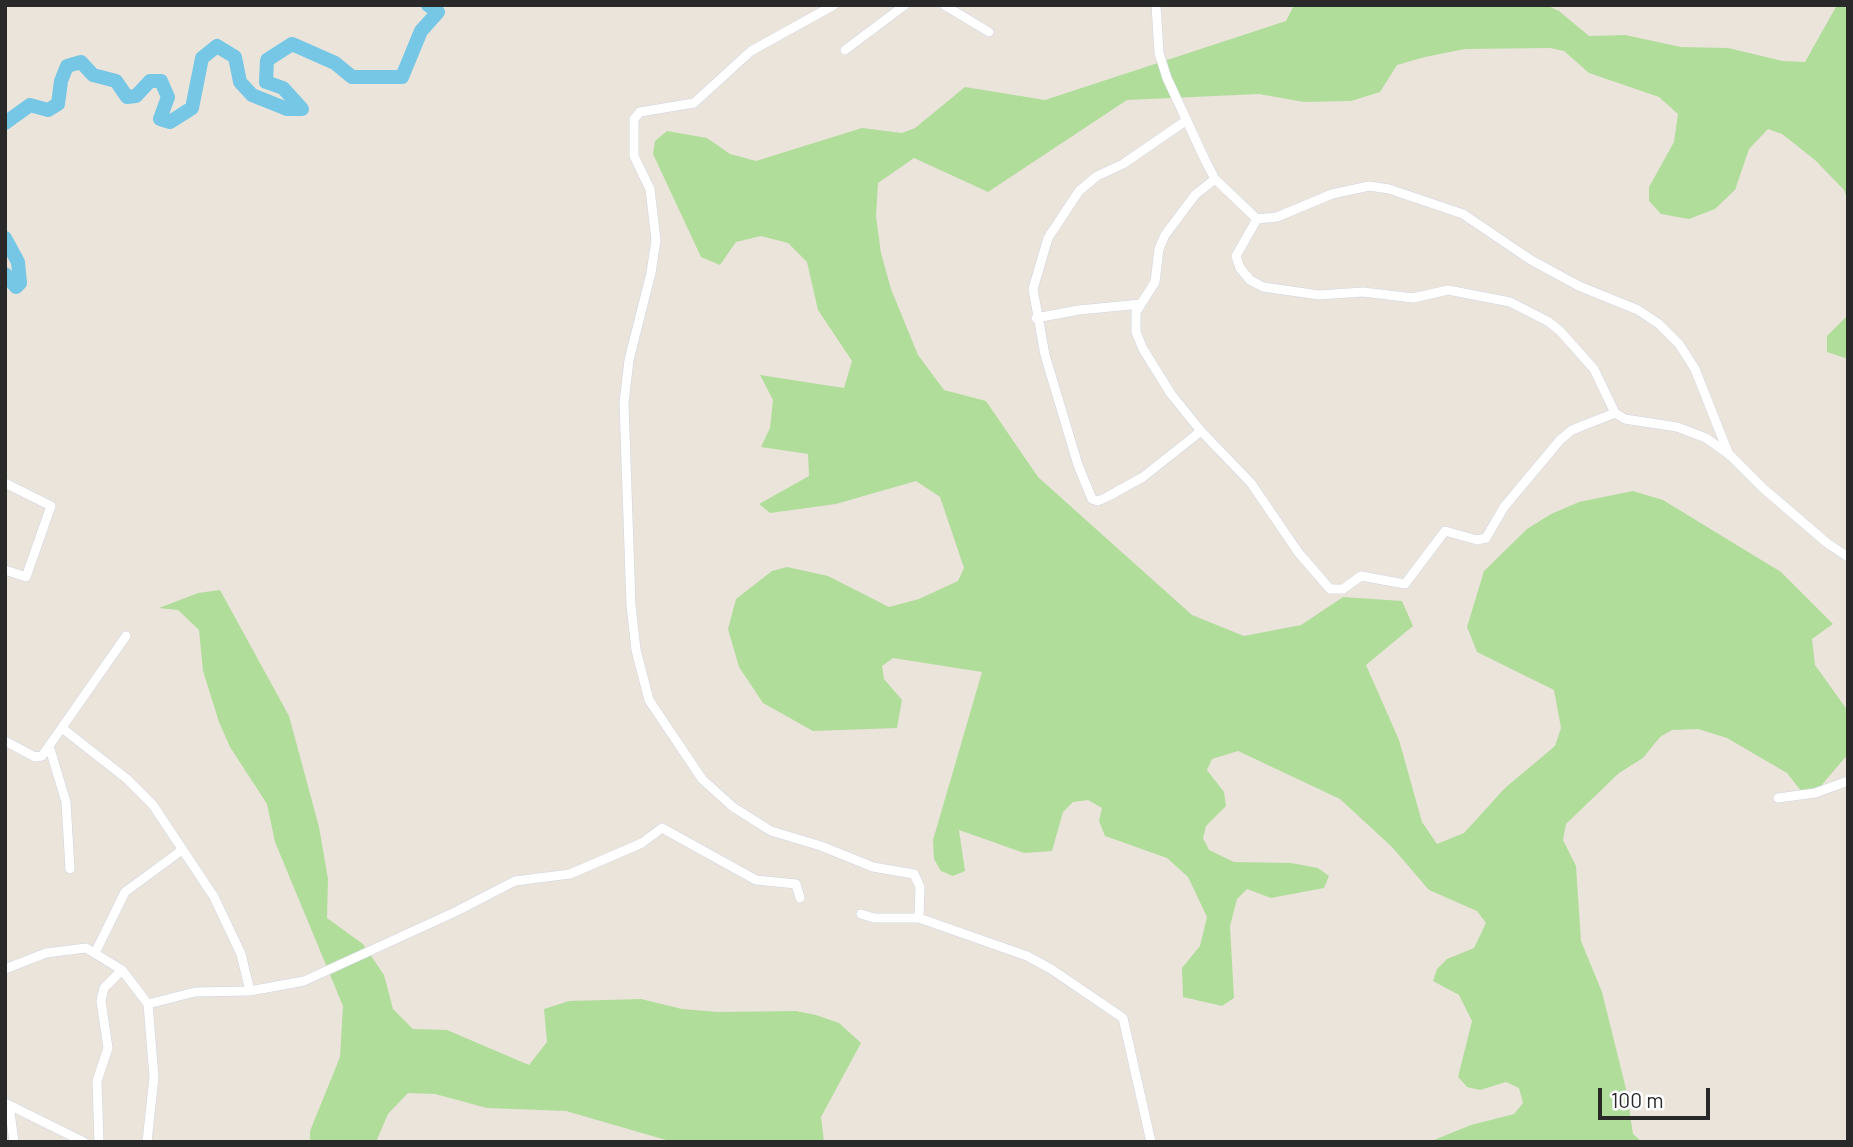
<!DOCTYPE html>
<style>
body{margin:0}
#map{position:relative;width:1853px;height:1147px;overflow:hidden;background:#eae4db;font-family:Barlow,sans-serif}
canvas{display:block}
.frame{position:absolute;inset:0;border:7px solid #292929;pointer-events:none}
.scale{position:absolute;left:1598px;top:1088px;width:112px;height:32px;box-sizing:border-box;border:4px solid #292929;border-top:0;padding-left:9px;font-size:21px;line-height:24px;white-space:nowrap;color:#292929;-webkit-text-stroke:5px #fff;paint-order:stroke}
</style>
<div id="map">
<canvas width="1853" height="1147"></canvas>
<div class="frame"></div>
<div class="scale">100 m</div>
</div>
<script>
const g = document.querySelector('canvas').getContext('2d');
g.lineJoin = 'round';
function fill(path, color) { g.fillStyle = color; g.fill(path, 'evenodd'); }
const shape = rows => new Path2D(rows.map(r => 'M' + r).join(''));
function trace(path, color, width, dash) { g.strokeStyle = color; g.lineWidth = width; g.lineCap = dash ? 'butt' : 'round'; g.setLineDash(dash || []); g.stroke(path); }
fill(shape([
 [1294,5,1546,5,1559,11,1589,36,1625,35,1681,47,1728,48,1783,61,1805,62,1837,5,1848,8,1848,201,1844,190,1815,160,1782,134,1768,129,1749,149,1735,190,1715,209,1689,219,1661,214,1649,201,1649,187,1674,142,1678,114,1659,97,1589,73,1564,51,1550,48,1465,49,1425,57,1397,65,1380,92,1351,101,1304,102,1259,94,1127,100,988,192,914,158,878,183,876,216,881,253,891,289,918,355,944,390,986,401,1038,477,1192,615,1244,636,1301,625,1343,597,1402,601,1413,626,1366,665,1399,740,1422,822,1437,844,1464,833,1505,788,1555,746,1561,728,1554,690,1477,652,1467,627,1484,571,1527,529,1551,514,1579,502,1633,491,1663,500,1781,572,1833,624,1812,639,1815,665,1848,711,1848,754,1815,793,1805,796,1787,773,1727,738,1698,729,1672,730,1660,737,1643,758,1619,773,1566,824,1563,840,1576,866,1581,941,1602,992,1627,1093,1633,1134,1642,1142,1429,1142,1471,1125,1514,1114,1523,1103,1519,1088,1506,1082,1480,1090,1467,1087,1458,1077,1472,1021,1459,995,1433,981,1437,969,1447,959,1474,948,1486,923,1477,911,1429,890,1392,847,1340,799,1238,751,1212,759,1207,770,1224,792,1226,806,1206,826,1203,838,1209,850,1234,862,1291,863,1318,868,1329,876,1324,888,1271,898,1247,889,1237,899,1230,926,1234,998,1222,1006,1183,997,1182,968,1200,946,1207,917,1188,877,1167,858,1105,836,1099,821,1102,808,1088,800,1073,802,1063,812,1052,851,1024,853,959,830,965,871,953,876,941,871,934,859,933,840,982,672,893,658,882,666,884,679,902,700,897,728,813,731,763,703,739,667,728,629,736,599,772,571,787,567,828,576,889,607,919,599,958,581,964,568,940,497,916,481,836,504,770,513,759,504,809,476,808,454,761,447,770,428,773,400,760,375,844,388,852,361,818,310,807,262,788,243,761,236,736,242,720,265,701,257,653,154,655,141,667,131,707,138,730,154,756,161,862,128,902,133,915,128,965,87,1045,100,1286,21],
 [1848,315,1848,359,1827,352,1827,336],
 [220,590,289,716,319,827,328,879,327,918,363,944,384,975,393,1009,413,1029,447,1030,529,1065,547,1042,544,1009,569,1001,641,999,682,1009,718,1012,796,1011,816,1015,839,1023,861,1043,821,1117,824,1142,673,1142,566,1111,487,1108,435,1094,408,1093,388,1114,376,1142,310,1142,310,1131,340,1057,343,1006,275,842,267,804,230,747,219,722,203,671,199,630,178,610,159,608,198,593]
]), '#b1dd9b');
trace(shape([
 [5,123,30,105,48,110,58,104,61,81,67,66,81,62,93,75,116,81,127,97,136,96,150,81,161,81,168,97,160,119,170,122,192,108,202,58,217,46,235,57,240,82,252,95,287,109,302,109,283,88,266,82,267,60,292,44,335,63,352,77,402,77,421,31,438,12,428,5],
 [5,238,18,262,20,283,16,287,5,274]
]), '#75c7e5', 14);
const minor = shape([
 [834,5,751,51,694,103,640,112,634,119,634,156,650,189,656,240,651,273,629,360,624,403,631,605,636,650,649,700,702,779,733,807,771,831,821,846,873,867,914,874,920,887,919,918],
 [944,5,989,32],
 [1156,5,1159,53,1167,78,1206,162,1215,179,1257,219,1236,256,1240,268,1250,280,1263,287,1319,295,1363,292,1413,298,1448,290,1510,302,1549,322,1560,331,1594,369,1615,413,1625,419,1677,427,1706,438,1730,455,1764,489,1827,543,1848,557],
 [845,50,905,5],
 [1187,120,1123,164,1097,176,1079,191,1048,238,1033,289,1045,355,1078,465,1092,499,1098,501,1107,497,1143,477,1201,431],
 [1215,179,1195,195,1165,235,1159,249,1155,282,1136,312,1136,332,1143,349,1171,394,1201,431,1251,483,1298,552,1330,589,1343,589,1361,576,1405,584,1445,531,1477,540,1486,538,1504,507,1560,440,1572,430,1615,413],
 [1257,219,1277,217,1332,194,1369,186,1389,189,1463,214,1531,260,1579,286,1638,310,1659,324,1679,344,1695,369,1729,455],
 [1036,318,1079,310,1141,304],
 [5,483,51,506,26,577,5,570],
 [62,728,127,779,153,805,214,897,241,954,250,991],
 [5,741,35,757,42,756,126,636],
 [50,749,66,802,70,869],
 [1778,798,1815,793,1848,781],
 [861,914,874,918,919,918,1027,956,1051,969,1123,1018,1151,1142],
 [95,953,125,892,182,850],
 [5,969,46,953,86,948,122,970,148,1004,195,992,250,991,304,981,455,912,515,881,570,874,642,843,662,828,756,880,796,884,800,898],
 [5,1103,84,1142],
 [9,1105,14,1142],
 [99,1142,97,1081,108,1048,101,1001,104,988,122,970],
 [147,1142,154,1077,148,1004]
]);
trace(minor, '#d1d4e1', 10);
trace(minor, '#fff', 9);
</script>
